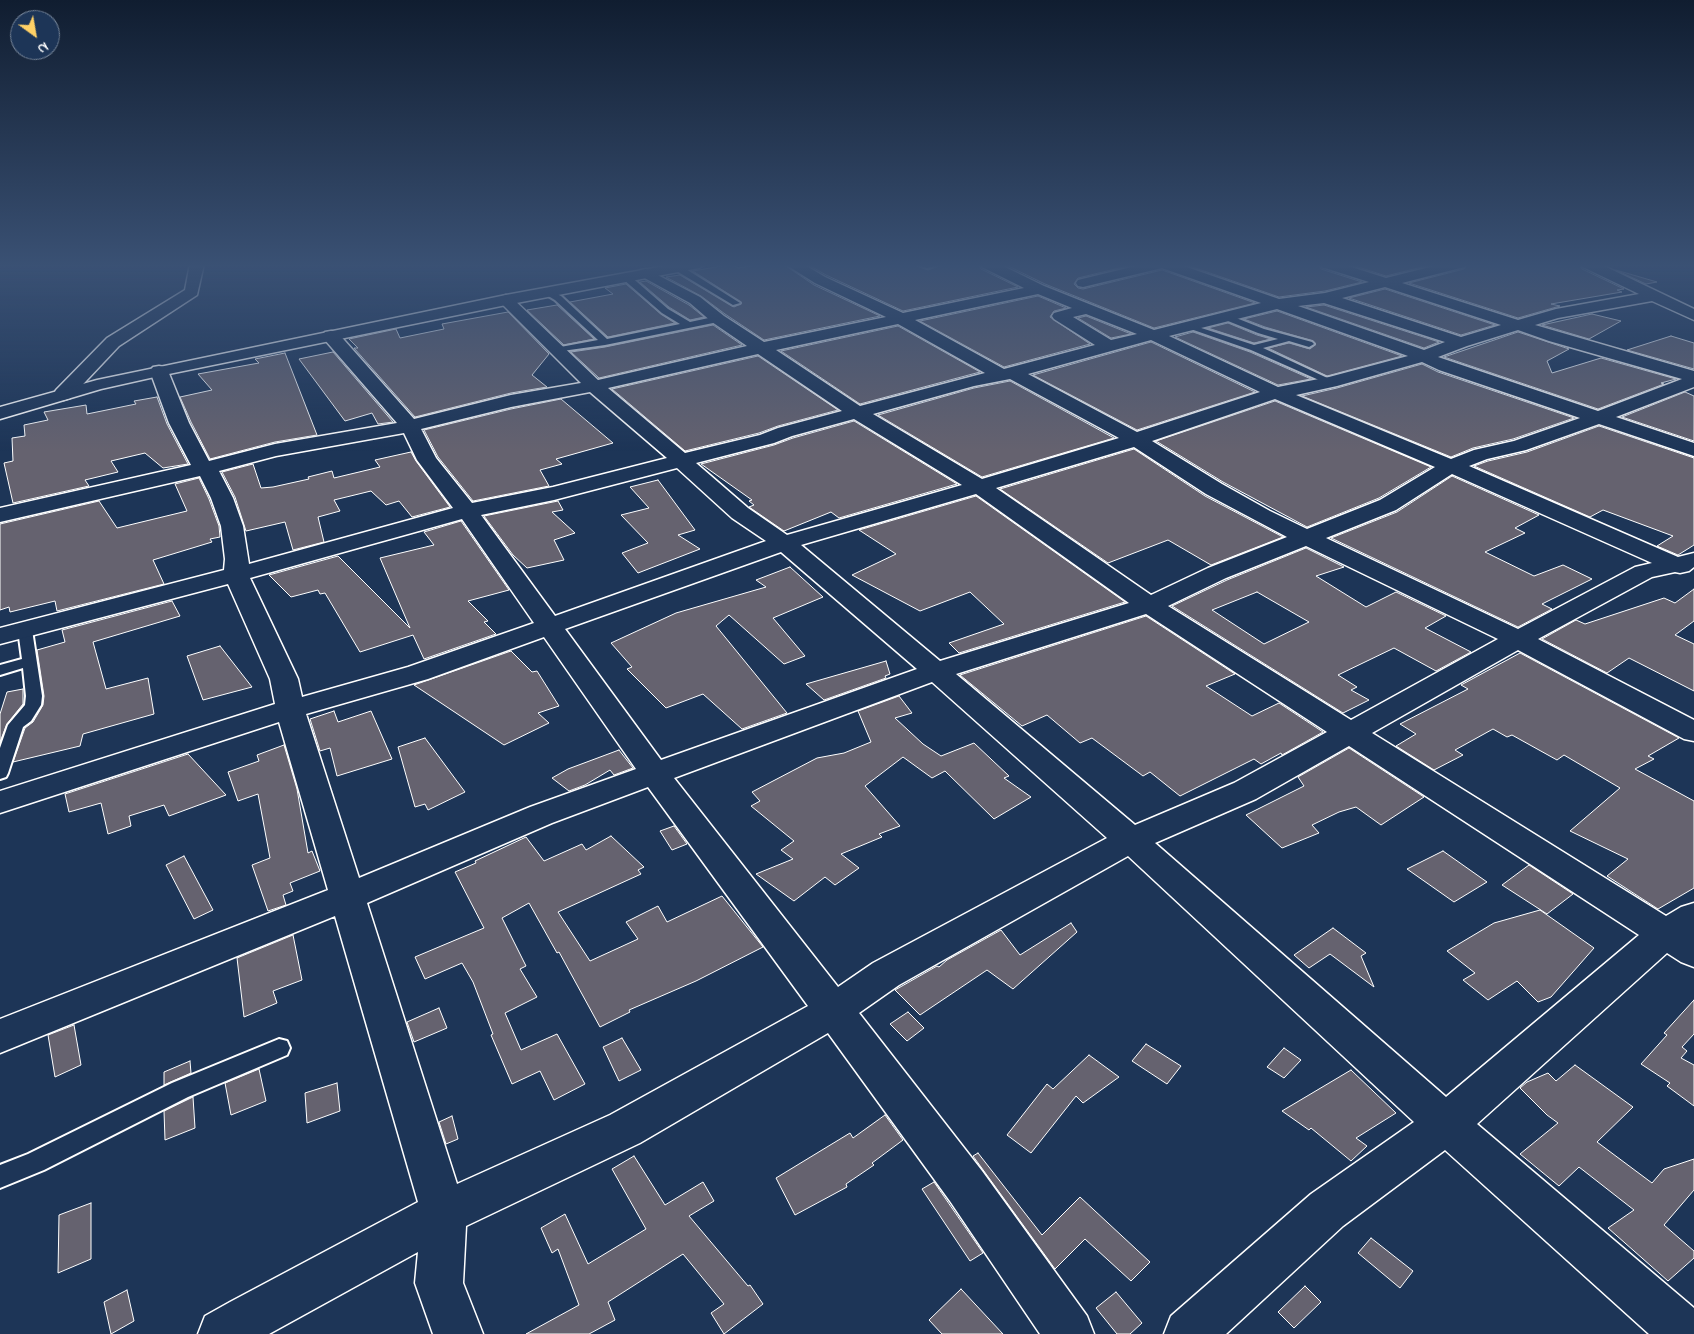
<!DOCTYPE html>
<style>
body{margin:0}
#map{position:relative;width:1694px;height:1334px;overflow:hidden;background:#1d3557;font-family:"Indie Flower",sans-serif}
canvas{display:block}
.north{position:absolute;left:10px;top:10px;width:50px;height:50px;box-sizing:border-box;background:#1d3557;border:1px solid #77869a;border-radius:50%;rotate:148deg;font-size:14px;font-weight:700;line-height:20px;text-align:center;color:#fff}
.north::after{content:'';display:block;margin:auto;width:18px;height:22px;background:#ffd166;clip-path:polygon(50% 0,100% 100%,50% 72%,0 100%)}
</style>
<div id="map">
<canvas width="1694" height="1334"></canvas>
<div class="north">N</div>
</div>
<script>
const g = document.querySelector('canvas').getContext('2d');
g.lineJoin = 'round';
function fill(path, color) { g.fillStyle = color; g.fill(path, 'evenodd'); }
const shape = rows => new Path2D(rows.map(r => 'M' + r).join(''));
function trace(path, color, width, dash) { g.strokeStyle = color; g.lineWidth = width; g.lineCap = dash ? 'butt' : 'round'; g.setLineDash(dash || []); g.stroke(path); }
const building = shape([
 [733,264,738,268,763,264,783,264,814,285,880,316,764,340,725,314,701,296,666,277,680,275,734,307,742,303,693,271,733,264],
 [807,264,914,264,928,270,943,264,978,264,981,269,1018,287,903,311,826,275,807,264],
 [1004,264,1136,264,1078,278,1074,284,1078,288,1083,289,1162,270,1255,303,1154,328,1045,284,1004,264],
 [1184,264,1318,264,1321,269,1362,282,1325,291,1279,297,1184,264],
 [1349,264,1434,264,1386,276,1349,264],
 [1468,264,1579,264,1582,269,1624,289,1617,290,1622,292,1551,304,1560,306,1518,318,1409,283,1464,269,1468,264],
 [1616,270,1657,282,1646,284,1616,270],
 [646,281,689,305,704,317,690,320,669,307,640,282,646,281],
 [626,284,661,314,675,323,608,337,570,302,613,294,605,288,626,284],
 [1385,289,1495,325,1461,335,1349,298,1385,289],
 [1038,296,1066,308,1054,311,1050,317,1090,344,1004,367,920,321,1038,296],
 [557,305,594,339,564,345,527,310,557,305],
 [1324,305,1439,342,1424,348,1306,307,1324,305],
 [1277,311,1402,356,1327,376,1268,348,1289,343,1310,349,1316,344,1313,341,1265,327,1244,319,1277,311],
 [508,312,549,354,532,375,547,387,511,393,415,417,354,348,358,348,349,339,396,329,400,338,444,329,442,324,508,312],
 [1592,314,1621,321,1589,339,1542,325,1592,314],
 [1086,316,1131,334,1111,338,1078,318,1086,316],
 [1228,323,1257,335,1271,339,1254,343,1208,328,1228,323],
 [713,325,742,345,599,378,571,352,605,347,713,325],
 [898,326,980,372,860,404,781,351,898,326],
 [1193,332,1250,352,1311,379,1278,385,1175,337,1193,332],
 [1518,332,1569,349,1547,361,1552,373,1601,358,1676,379,1661,383,1664,384,1598,409,1444,357,1518,332],
 [1671,336,1694,343,1694,369,1627,350,1671,336],
 [1151,342,1255,392,1137,430,1033,375,1151,342],
 [333,352,393,422,378,424,372,413,345,421,299,359,333,352],
 [285,353,317,435,275,442,210,459,191,422,180,397,212,390,198,374,259,363,255,359,285,353],
 [758,356,838,410,778,426,759,433,685,451,612,389,758,356],
 [1422,364,1438,372,1574,418,1513,439,1473,448,1451,457,1302,396,1337,388,1422,364],
 [1010,381,1114,438,982,477,878,415,974,388,1010,381],
 [1685,392,1694,396,1694,441,1622,417,1685,392],
 [157,397,167,424,188,464,163,468,145,453,111,461,118,472,85,480,89,486,13,503,4,463,13,461,12,438,25,436,24,425,48,420,44,412,86,405,87,414,136,404,134,401,157,397],
 [561,399,613,443,556,459,562,464,540,470,549,486,473,501,438,457,424,430,511,409,561,399],
 [1275,401,1431,467,1379,498,1307,527,1223,482,1156,441,1275,401],
 [854,421,957,484,839,518,831,512,784,531,749,507,754,505,749,501,752,500,701,464,774,445,793,438,854,421],
 [1599,426,1694,458,1694,545,1678,555,1657,546,1673,536,1603,510,1590,517,1474,466,1488,461,1527,452,1599,426],
 [1134,449,1205,496,1283,537,1211,565,1168,540,1108,563,1000,489,1134,449],
 [411,452,416,461,450,507,412,517,399,501,386,505,371,491,334,500,340,511,318,517,324,542,293,550,285,522,246,531,235,497,222,472,253,464,261,488,273,487,309,479,308,477,332,471,334,478,380,467,375,460,411,452],
 [1452,476,1539,515,1515,528,1525,533,1485,552,1534,576,1563,565,1592,579,1542,604,1552,609,1518,627,1331,538,1397,512,1452,476],
 [199,478,209,499,219,526,220,537,210,539,212,542,153,560,164,584,57,611,55,601,10,612,9,607,0,610,0,524,99,501,117,528,187,511,175,484,199,478],
 [658,480,695,530,678,535,700,549,638,573,622,553,648,543,621,515,649,508,630,487,658,480],
 [976,496,1125,602,959,653,949,643,1004,624,970,592,920,611,852,575,896,554,859,530,976,496],
 [558,501,563,510,552,512,575,533,554,540,564,560,527,568,513,555,484,516,558,501],
 [461,521,509,590,468,601,488,621,484,622,496,634,424,659,413,635,360,652,325,593,320,594,318,590,291,597,269,575,338,556,410,628,380,558,434,545,424,532,461,521],
 [1306,548,1344,567,1316,576,1366,607,1396,592,1446,616,1425,628,1471,652,1436,671,1394,648,1338,675,1357,687,1351,690,1369,700,1343,713,1172,606,1227,580,1306,548],
 [1257,592,1309,622,1264,644,1212,610,1257,592],
 [790,567,823,597,773,618,805,656,784,664,729,615,716,626,787,713,742,729,703,694,666,708,627,669,632,667,611,643,676,613,766,587,756,580,790,567],
 [1694,589,1694,621,1675,635,1694,644,1694,691,1629,658,1607,673,1542,639,1576,620,1585,624,1664,598,1675,603,1694,589],
 [172,601,180,616,93,642,106,689,148,678,154,714,83,734,80,746,13,762,25,728,33,722,43,705,44,696,37,650,65,642,62,630,172,601],
 [1146,616,1235,674,1206,686,1252,716,1279,703,1323,732,1282,755,1281,753,1261,764,1254,759,1180,796,1150,772,1143,776,1092,738,1080,743,1047,715,1022,726,960,675,1146,616],
 [220,646,252,687,203,700,187,656,220,646],
 [511,651,532,672,537,671,559,706,538,713,549,723,504,745,414,685,511,651],
 [1520,653,1679,738,1648,756,1654,759,1635,769,1694,801,1694,888,1658,909,1607,876,1628,859,1570,831,1620,788,1564,755,1557,760,1512,735,1507,737,1493,729,1455,750,1463,755,1434,770,1396,746,1416,734,1400,724,1468,689,1461,685,1520,653],
 [886,661,890,674,885,676,886,678,824,700,806,684,886,661],
 [23,689,23,704,7,724,0,742,0,714,7,692,23,689],
 [899,696,912,713,895,718,923,744,941,756,974,743,1009,776,1004,778,1031,797,994,819,945,771,932,778,903,757,865,786,900,826,879,834,882,837,841,854,859,868,835,885,825,877,794,901,756,874,793,859,781,850,794,841,751,806,760,801,752,792,817,758,844,753,871,742,858,711,899,696],
 [334,711,338,722,371,711,392,759,337,776,330,748,320,751,310,719,334,711],
 [425,738,465,792,428,810,425,804,415,807,398,747,425,738],
 [284,745,297,789,308,853,312,851,320,871,290,883,293,891,283,895,286,905,268,911,252,865,270,858,258,794,238,801,228,772,259,761,257,755,284,745],
 [1349,748,1424,797,1381,825,1356,807,1339,812,1312,825,1319,833,1282,848,1246,815,1304,786,1298,777,1349,748],
 [619,750,633,768,614,775,610,770,585,785,569,791,552,778,568,769,619,750],
 [188,754,226,795,169,816,164,805,129,816,131,826,108,834,101,803,69,812,65,794,188,754],
 [674,826,687,844,672,850,660,831,674,826],
 [611,836,644,867,638,870,641,874,558,912,590,961,638,939,626,922,658,906,667,922,722,896,763,947,696,981,629,1010,630,1012,600,1027,559,952,557,953,529,903,502,918,526,966,520,969,537,997,505,1013,521,1050,557,1034,585,1084,554,1100,540,1071,512,1084,491,1035,493,1034,473,982,462,963,425,979,415,957,484,928,455,872,476,863,475,861,526,837,544,861,582,844,586,850,611,836],
 [1443,851,1487,882,1454,902,1407,869,1443,851],
 [184,856,213,910,194,919,166,865,184,856],
 [1529,865,1573,894,1547,914,1502,885,1529,865],
 [1540,910,1594,948,1551,997,1538,1002,1517,981,1488,1000,1463,980,1475,973,1447,951,1494,923,1540,910],
 [1071,923,1077,932,1013,989,987,970,920,1015,895,990,937,966,939,967,947,960,1001,930,1020,955,1071,923],
 [1333,928,1366,953,1361,956,1374,987,1330,954,1309,968,1294,955,1333,928],
 [293,935,302,980,273,991,277,1003,244,1017,237,958,293,935],
 [1694,1000,1694,1034,1682,1047,1687,1051,1681,1058,1694,1065,1694,1106,1667,1086,1670,1083,1641,1064,1667,1035,1664,1033,1694,1000],
 [439,1008,447,1028,414,1042,407,1022,439,1008],
 [908,1012,924,1028,907,1041,890,1024,908,1012],
 [74,1025,81,1065,55,1077,48,1035,74,1025],
 [622,1038,641,1070,619,1081,603,1047,622,1038],
 [1146,1044,1181,1066,1167,1084,1132,1061,1146,1044],
 [1284,1048,1301,1060,1284,1078,1267,1067,1284,1048],
 [1089,1055,1119,1077,1083,1103,1076,1096,1031,1153,1007,1135,1047,1084,1053,1089,1089,1055],
 [190,1061,191,1073,164,1085,164,1072,190,1061],
 [1575,1065,1633,1107,1597,1142,1652,1183,1664,1169,1694,1159,1694,1190,1664,1225,1694,1251,1694,1258,1668,1281,1608,1228,1634,1210,1579,1167,1559,1186,1520,1154,1558,1123,1547,1115,1520,1088,1527,1082,1548,1073,1556,1081,1575,1065],
 [259,1069,266,1101,231,1115,225,1083,259,1069],
 [1351,1070,1396,1113,1356,1138,1367,1146,1351,1161,1311,1128,1309,1130,1282,1111,1351,1070],
 [337,1083,340,1111,307,1123,305,1093,337,1083],
 [193,1097,195,1128,165,1140,164,1111,193,1097],
 [885,1115,903,1140,872,1163,874,1165,846,1184,847,1187,795,1215,776,1178,850,1133,853,1138,885,1115],
 [452,1116,458,1139,446,1144,439,1122,452,1116],
 [978,1153,1042,1235,1080,1197,1150,1262,1131,1281,1085,1239,1055,1269,973,1156,978,1153],
 [634,1156,665,1205,703,1182,714,1201,689,1216,748,1286,750,1285,763,1304,724,1334,711,1313,724,1304,683,1254,608,1302,615,1320,589,1334,526,1334,579,1305,558,1249,552,1253,541,1228,565,1214,588,1264,646,1229,612,1169,634,1156],
 [934,1182,983,1253,970,1261,922,1189,934,1182],
 [91,1203,91,1259,58,1273,59,1215,91,1203],
 [1371,1238,1413,1271,1400,1288,1358,1253,1371,1238],
 [1305,1286,1321,1302,1294,1328,1278,1312,1305,1286],
 [961,1289,1003,1334,942,1334,929,1320,961,1289],
 [127,1290,134,1321,111,1334,104,1302,127,1290],
 [1116,1292,1142,1323,1130,1334,1117,1334,1096,1308,1116,1292]
]);
fill(building, '#65626f');
trace(building, '#fff', 1);
const lane = shape([
 [916,264,941,264,927,268,916,264],
 [675,266,681,266,740,303,733,305,675,270,675,266],
 [623,275,629,275,668,309,690,322,718,316,722,319,718,322,605,345,555,352,555,348,598,340,555,300,545,294,544,292,548,290,561,296,607,339,680,324,662,313,623,279,623,275],
 [1226,314,1264,329,1312,342,1314,344,1309,347,1289,341,1263,348,1336,382,1334,384,1328,384,1251,350,1185,327,1189,324,1192,325,1254,345,1278,339,1258,333,1223,319,1222,317,1226,314],
 [25,626,30,627,32,630,42,696,41,705,31,721,23,727,8,773,6,777,0,779,0,748,8,725,25,705,26,696,23,668,0,675,0,665,22,659,18,630,20,627,25,626],
 [279,1039,287,1041,290,1048,287,1055,188,1097,44,1170,0,1188,0,1165,28,1154,172,1083,279,1039]
]);
const street = shape([
 [190,264,204,264,197,295,119,346,70,398,63,400,56,398,54,394,56,390,107,338,185,290,190,264],
 [785,264,803,264,825,277,903,313,1024,288,982,267,980,264,999,264,1044,286,1154,330,1261,303,1162,268,1083,287,1078,286,1076,283,1078,280,1144,264,1178,264,1279,299,1325,293,1369,282,1322,267,1320,264,1342,264,1386,278,1442,264,1466,264,1464,267,1402,283,1518,320,1556,309,1639,294,1583,267,1581,264,1600,264,1694,309,1694,320,1652,301,1558,318,1535,325,1694,371,1694,387,1616,417,1694,443,1694,456,1599,424,1526,450,1487,459,1469,466,1678,557,1694,553,1694,567,1689,571,1680,573,1675,572,1652,577,1538,639,1694,720,1694,741,1684,739,1518,650,1372,733,1666,916,1681,907,1694,903,1694,967,1681,962,1667,953,1477,1124,1694,1308,1694,1334,1649,1334,1445,1150,1343,1226,1226,1334,1164,1334,1171,1316,1311,1194,1414,1122,1128,856,899,985,859,1013,982,1171,1087,1316,1094,1334,1040,1334,950,1201,828,1033,640,1143,466,1226,463,1283,483,1334,433,1334,415,1283,418,1252,269,1334,198,1334,205,1316,230,1302,418,1202,335,916,0,1053,0,1019,328,890,279,722,0,813,0,791,275,704,270,679,228,584,0,644,0,628,224,570,225,559,221,526,211,498,200,476,0,522,0,508,191,465,169,423,150,371,153,367,159,366,165,367,168,371,189,423,209,461,275,444,397,423,325,340,323,336,325,332,331,331,337,332,414,419,511,395,581,383,498,300,501,297,506,295,511,297,598,380,747,346,712,322,690,303,641,276,639,273,641,270,646,269,700,297,724,316,764,342,886,317,815,283,785,264],
 [1385,287,1501,325,1461,337,1342,298,1385,287],
 [1038,294,1072,308,1054,313,1052,316,1054,319,1095,345,1004,369,915,320,1038,294],
 [1324,303,1445,342,1424,350,1298,306,1324,303],
 [1277,309,1408,356,1329,377,1278,387,1169,336,1277,309],
 [1086,314,1137,334,1111,340,1073,317,1086,314],
 [898,324,985,373,860,406,776,350,898,324],
 [1518,330,1549,341,1682,379,1598,411,1438,357,1467,346,1518,330],
 [1151,340,1260,392,1137,432,1028,374,1151,340],
 [758,354,842,411,778,428,760,435,685,453,608,388,758,354],
 [1422,362,1439,370,1580,418,1514,441,1474,450,1451,459,1296,395,1337,386,1422,362],
 [1010,379,1119,438,982,479,873,414,974,386,1010,379],
 [590,392,667,458,553,487,472,503,436,458,421,429,511,407,590,392],
 [1275,399,1435,467,1380,500,1307,529,1270,511,1222,484,1152,441,1275,399],
 [854,419,962,485,787,535,748,508,696,463,774,443,792,436,854,419],
 [404,433,417,460,453,508,249,564,243,526,233,498,219,471,276,456,404,433],
 [1134,447,1206,494,1287,537,1208,568,1151,595,996,488,1134,447],
 [677,468,732,518,766,541,555,616,481,515,554,500,677,468],
 [1452,474,1652,563,1635,567,1518,629,1326,538,1396,510,1452,474],
 [976,494,1129,603,940,661,801,545,976,494],
 [462,519,534,623,408,667,302,697,298,679,250,578,462,519],
 [1306,546,1498,639,1351,720,1168,606,1226,578,1306,546],
 [781,552,917,669,661,760,565,629,781,552],
 [1146,614,1327,732,1234,783,1135,825,956,674,1146,614],
 [544,637,636,769,530,807,359,878,306,714,428,679,544,637],
 [932,682,1107,838,873,963,838,987,674,778,932,682],
 [1349,746,1639,935,1446,1097,1155,843,1256,799,1349,746],
 [648,787,808,1006,610,1115,457,1184,367,903,552,823,648,787]
]);
const secondary = shape([
 [675,264,706,264,699,268,506,305,159,376,101,389,0,419,0,407,97,380,506,295,675,264]
]);
trace(lane, '#fff', 4);
trace(street, '#fff', 3);
trace(secondary, '#fff', 3);
fill(lane, '#1d3557');
fill(street, '#1d3557');
fill(secondary, '#1d3557');
const sky = g.createLinearGradient(0, 0, 0, 451);
sky.addColorStop(0, '#101d30');
sky.addColorStop(0.59, '#3a5174');
sky.addColorStop(1, '#3a517400');
g.fillStyle = sky;
g.fillRect(0, 0, 1694, 451);
</script>
